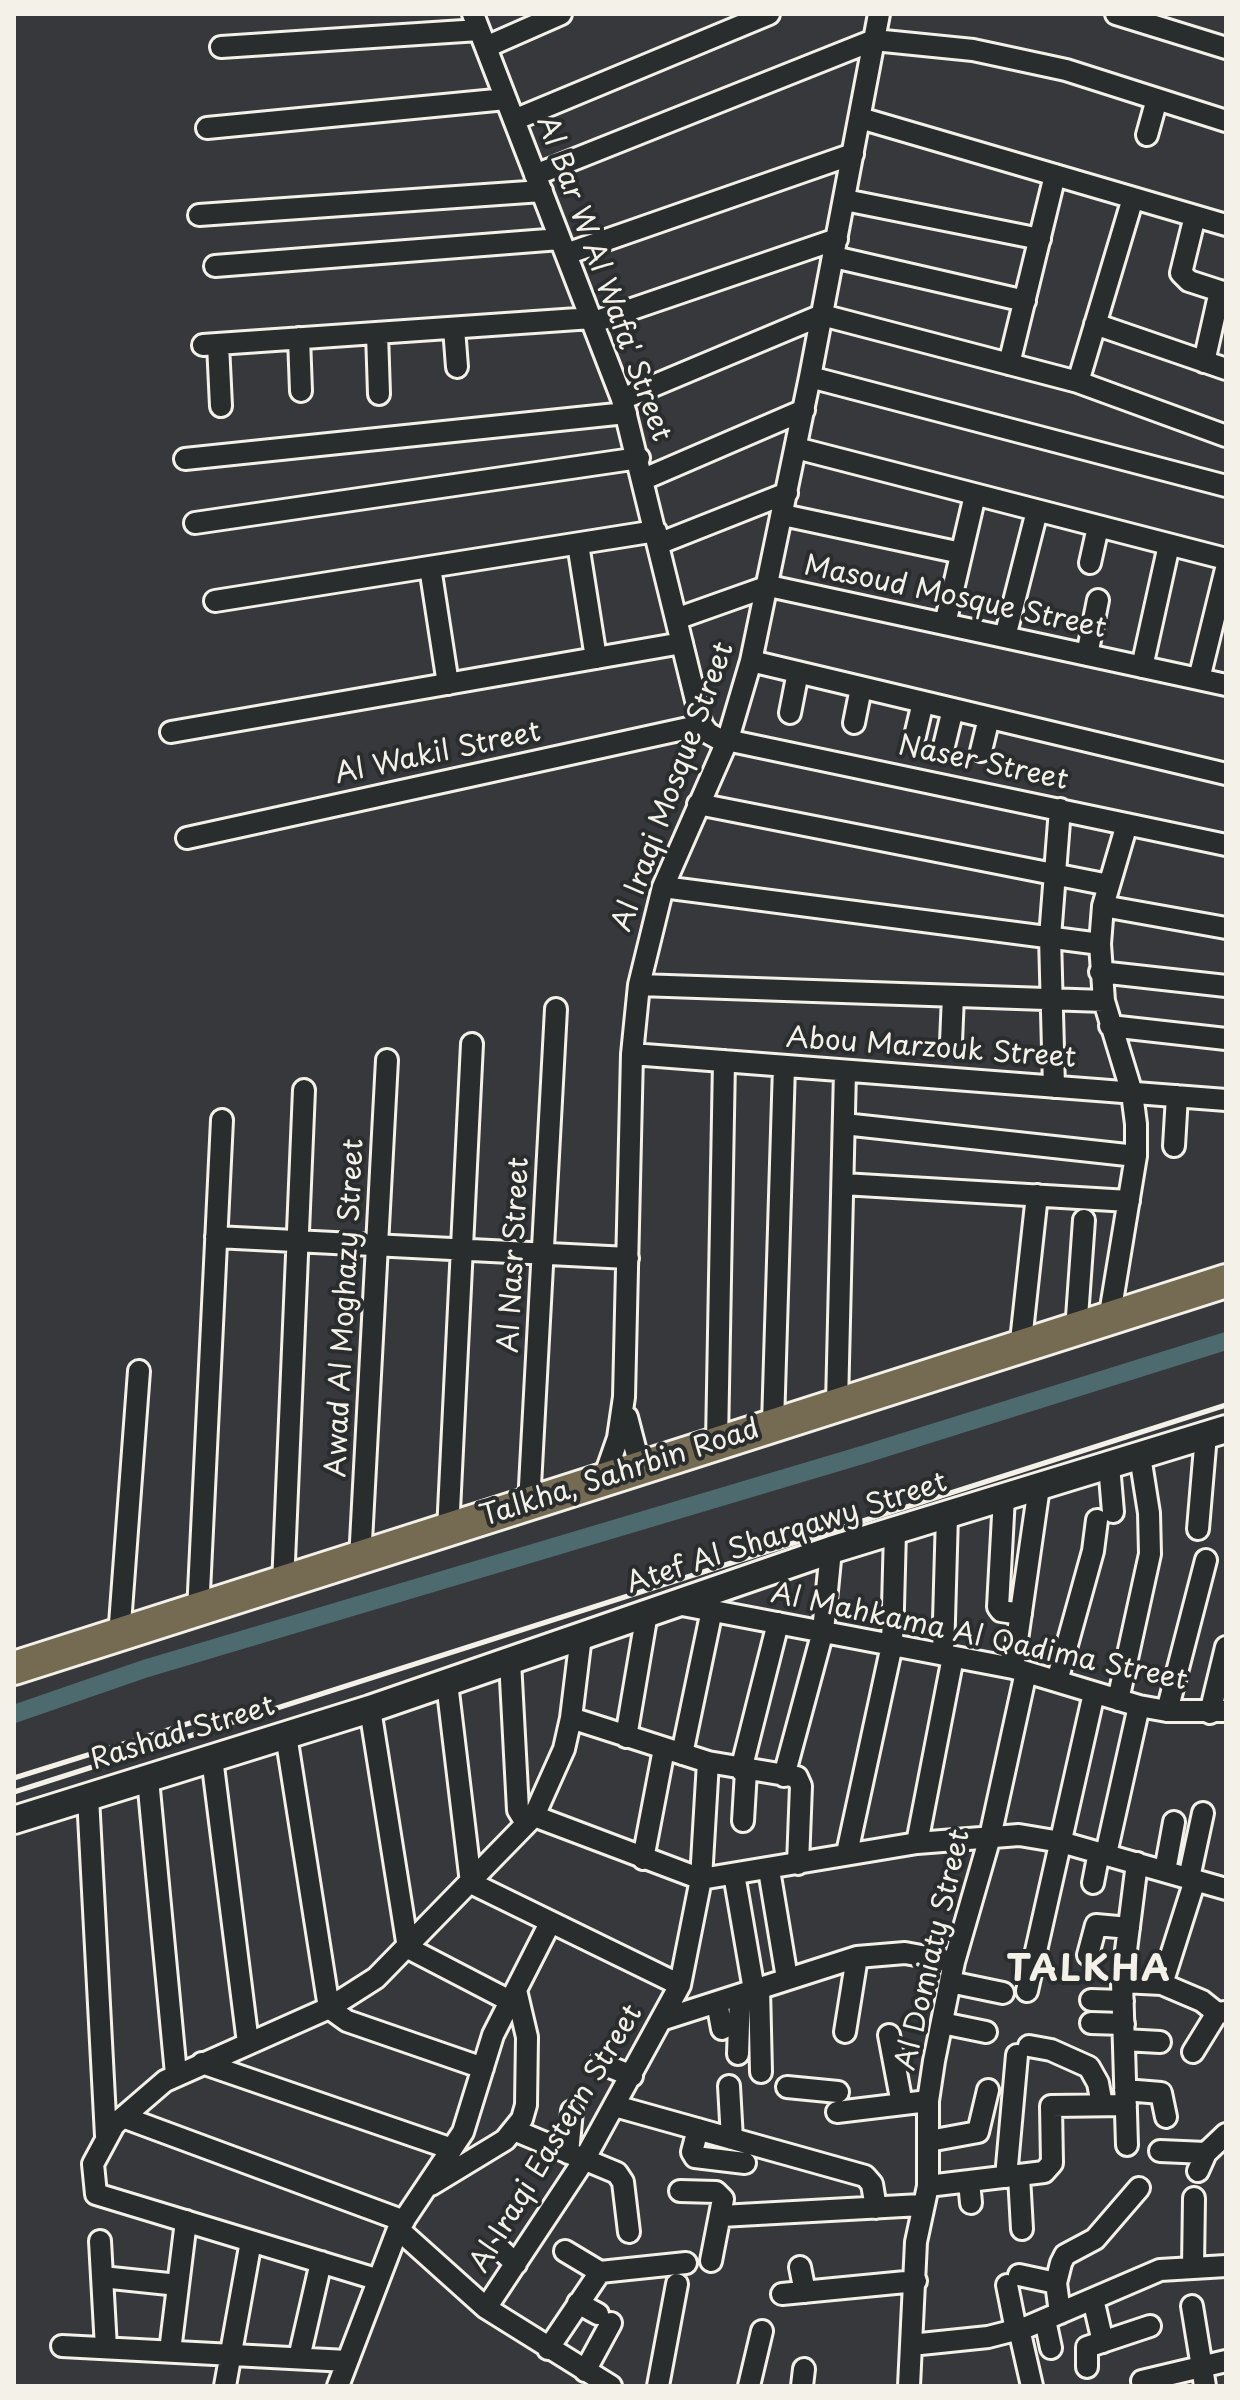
<!DOCTYPE html>
<style>
body{margin:0}
#map{position:relative;width:1240px;height:2400px;overflow:hidden;background:#36383c;font-family:"Playpen Sans",sans-serif}
canvas{display:block}
.frame{position:absolute;inset:0;border:16px solid #f4f1e8;pointer-events:none}
</style>
<div id="map">
<canvas width="1240" height="2400"></canvas>
<div class="frame"></div>
</div>
<script>
const g = document.querySelector('canvas').getContext('2d');
g.lineJoin = 'round';
const shape = rows => new Path2D(rows.map(r => 'M' + r).join(''));
function trace(path, color, width, dash) { g.strokeStyle = color; g.lineWidth = width; g.lineCap = dash ? 'butt' : 'round'; g.setLineDash(dash || []); g.stroke(path); }
function drawText(font, color, halo, rows, align = 'center') {
  g.font = font + ' "Playpen Sans",sans-serif'; g.lineWidth = 8; g.setLineDash([]); g.textBaseline = 'middle'; g.strokeStyle = halo; g.fillStyle = color; for (const [text, x, y, turn = 0] of rows) {
    g.save(); g.translate(x, y); g.rotate((+turn || 0) * Math.PI / 180); g.textAlign = isNaN(turn) ? turn : align; if (halo) g.strokeText(text, 0, 0); g.fillText(text, 0, 0); g.restore();
  }
}
trace(shape([
 [14,1714,147,1668,865,1454,1226,1341]
]), '#4d6b6e', 18);
const minor = shape([
 [473,14,622,399,702,725,708,733,717,738,1226,845],
 [1116,14,1226,48],
 [221,47,479,30],
 [486,47,561,14],
 [860,118,1226,225],
 [514,120,769,14],
 [207,128,506,99],
 [1147,135,1157,99],
 [535,175,874,40,973,50,1066,70,1226,121],
 [845,200,1040,239],
 [199,215,542,191],
 [1195,216,1181,273,1189,281,1226,293],
 [566,254,853,154],
 [834,257,1025,301],
 [215,266,560,239],
 [594,322,837,239],
 [1095,324,1226,369],
 [454,328,457,367],
 [377,333,379,394],
 [299,338,301,391],
 [218,344,221,406],
 [203,345,592,318],
 [1204,362,1220,291],
 [1009,364,1055,175],
 [810,377,1226,486],
 [1078,382,1133,198],
 [622,399,822,315,1078,382,1226,436],
 [796,448,1226,559],
 [185,459,626,413],
 [644,479,804,410],
 [783,515,961,553],
 [195,523,639,458],
 [578,544,596,658],
 [658,544,787,493],
 [1090,563,1098,527],
 [430,567,448,684],
 [215,601,656,531],
 [676,619,769,586,1226,685],
 [945,624,975,495],
 [1005,637,1037,511],
 [1087,655,1098,600],
 [751,661,1226,774],
 [1142,667,1169,545],
 [1199,679,1226,569],
 [790,713,798,672],
 [854,723,861,688],
 [171,732,682,643],
 [915,736,923,702],
 [944,746,953,709],
 [981,751,989,718],
 [698,804,1109,885],
 [187,838,702,725],
 [663,887,1100,944],
 [1103,906,1226,928],
 [1100,972,1226,986],
 [639,985,1104,1001],
 [1110,1026,1226,1039],
 [951,1042,953,996],
 [632,1054,1226,1100],
 [1054,1087,1050,937,1060,809],
 [844,1124,1136,1156],
 [1174,1146,1177,1096],
 [843,1184,1129,1201],
 [216,1237,628,1258],
 [1109,1320,1136,1156,1136,1124,1132,1093,1104,1001,1100,944,1103,906,1127,824],
 [1076,1331,1084,1220],
 [1020,1350,1037,1195],
 [837,1404,845,1071],
 [627,1417,640,1467],
 [773,1424,784,1066],
 [717,1442,724,1061],
 [1109,1465,1113,1512],
 [604,1478,618,1438,624,1397,632,1054,639,985,663,887,728,739,751,661,810,377,879,14],
 [1004,1497,998,1607,1001,1611,1021,1614],
 [529,1504,556,1009],
 [1198,1529,1206,1435],
 [448,1531,472,1044],
 [360,1560,387,1060],
 [283,1585,304,1090],
 [677,1604,1013,1668,1139,1706,1167,1711,1226,1711],
 [198,1612,222,1120],
 [119,1637,139,1371],
 [943,1655,947,1515],
 [510,1661,518,1810,526,1823],
 [1013,1668,1039,1487],
 [1057,1681,1093,1551,1097,1520],
 [447,1683,471,1883,680,1985],
 [1118,1700,1150,1554,1149,1513,1140,1456],
 [370,1709,408,1948,510,2001],
 [1167,1711,1206,1560],
 [1210,1713,1226,1647],
 [571,1718,708,1762,797,1777,801,1786,798,1864],
 [286,1735,329,2008,347,2021,483,2068],
 [626,1737,647,1613],
 [682,1754,712,1610],
 [212,1758,248,2043],
 [741,1770,778,1623],
 [784,1776,823,1631,831,1550],
 [148,1779,176,2074],
 [88,1797,106,2136],
 [534,1816,701,1879,917,1843,1019,1835,1061,1842,1226,1889],
 [743,1821,746,1771],
 [917,1843,953,1657],
 [847,1853,892,1645,895,1531],
 [1106,1854,1139,1706],
 [643,1859,664,1749],
 [769,1870,787,1978],
 [1165,1871,1174,1822],
 [734,1874,754,1990],
 [1189,1878,1203,1813],
 [1093,1883,1099,1852],
 [1088,1955,1096,1925,1129,1928],
 [950,1982,1003,1993],
 [1122,1982,1162,1984,1202,2001,1217,2013],
 [1162,1984,1195,1880],
 [759,1988,761,2072],
 [1027,1991,1094,1693],
 [1091,2000,1123,2001],
 [717,2002,722,2029],
 [664,2019,857,1957,905,1953,954,1962],
 [942,2023,986,2032],
 [1091,2023,1124,2024],
 [845,2032,857,1957],
 [889,2035,902,2104],
 [1124,2040,1160,2042],
 [1029,2046,1051,2050,1089,2067,1098,2083,1102,2105],
 [1193,2052,1217,2013,1226,2012],
 [738,2054,740,1995],
 [202,2063,452,2149],
 [600,2063,632,2076],
 [729,2086,732,2139],
 [787,2087,838,2092],
 [1125,2090,1161,2093,1166,2117],
 [615,2106,865,2176,872,2184,876,2208],
 [837,2112,928,2101],
 [123,2117,404,2221],
 [698,2129,692,2152,695,2157,745,2163],
 [514,2130,617,2173,623,2182,629,2232],
 [929,2141,978,2132,988,2090],
 [1127,2145,1122,1982,1137,1863],
 [1160,2151,1206,2153],
 [568,2153,572,2111],
 [1198,2171,1206,2153,1226,2134],
 [1019,2176,1022,2229],
 [1006,2177,1017,2055],
 [969,2181,971,2203],
 [431,2185,505,2140,522,2119,526,2105,527,2037,516,1990],
 [928,2186,1044,2172,1052,2163,1051,2106,1126,2105],
 [680,2191,716,2192,723,2199,711,2261],
 [721,2216,921,2205],
 [398,2229,486,2308,611,2386],
 [100,2241,106,2348],
 [501,2250,516,2264],
 [565,2251,600,2272],
 [800,2267,805,2292],
 [1193,2267,1194,2198],
 [1019,2275,1056,2283],
 [102,2277,178,2285],
 [376,2279,96,2194,93,2164,114,2125,165,2081,329,2008,376,1978,534,1816,564,1749,571,1718,581,1636],
 [1007,2285,1016,2330],
 [782,2294,916,2281],
 [1093,2299,1103,2342],
 [578,2303,598,2314],
 [1192,2306,1205,2386],
 [486,2308,584,2160,680,1985,701,1879,708,1762],
 [1060,2313,1056,2283,1061,2263,1065,2255,1095,2239,1139,2188],
 [1045,2320,1051,2348],
 [1019,2329,1032,2386],
 [911,2345,988,2337,1027,2327,1160,2270,1226,2266],
 [62,2346,347,2361],
 [548,2349,600,2272,686,2263],
 [170,2351,186,2221],
 [299,2358,321,2262],
 [1087,2367,1087,2347,1150,2326],
 [585,2371,611,2323],
 [1142,2381,1226,2361],
 [225,2386,251,2241],
 [338,2386,398,2229,463,2132,493,2035,550,1923],
 [658,2386,677,2284],
 [749,2386,762,2331],
 [802,2386,804,2369],
 [909,2386,916,2242,928,2186,928,2101,934,2061,954,1962,990,1837,1026,1672]
]);
const tertiary = shape([
 [14,1820,370,1709,831,1550,1226,1429]
]);
const primary = shape([
 [14,1668,1226,1281]
]);
trace(minor, '#f4f1e8', 26);
trace(tertiary, '#f4f1e8', 32);
trace(primary, '#f4f1e8', 38);
trace(minor, '#2a2d2e', 20);
trace(tertiary, '#2a2d2e', 26);
trace(primary, '#746b52', 32);
trace(shape([
 [14,1778,219,1714],
 [14,1792,1226,1405]
]), '#f4f1e8', 5);
drawText('28px', '#f4f1e8', '#2a2d2e', [
 ["Al Bar W Al Wafa' Street",603,279,70],
 ["Masoud Mosque Street",955,598,12],
 ["Al Wakil Street",438,754,-12],
 ["Naser Street",983,764,12],
 ["Al Iraqi Mosque Street",674,787,-70],
 ["Abou Marzouk Street",931,1049,4],
 ["Al Nasr Street",515,1255,-87],
 ["Awad Al Moghazy Street",346,1308,-87],
 ["Talkha, Sahrbin Road",620,1474,-18],
 ["Atef Al Sharqawy Street",787,1534,-18],
 ["Al Mahkama Al Qadima Street",979,1638,12],
 ["Rashad Street",183,1734,-17],
 ["Al Domiaty Street",934,1950,-77],
 ["Al Iraqi Eastern Street",557,2139,-59]
]);
g.letterSpacing = '2px';
drawText('bold 36px', '#f4f1e8', '#2a2d2e', [
 ["TALKHA",1089,1971]
]);
g.letterSpacing = '0px';
</script>
